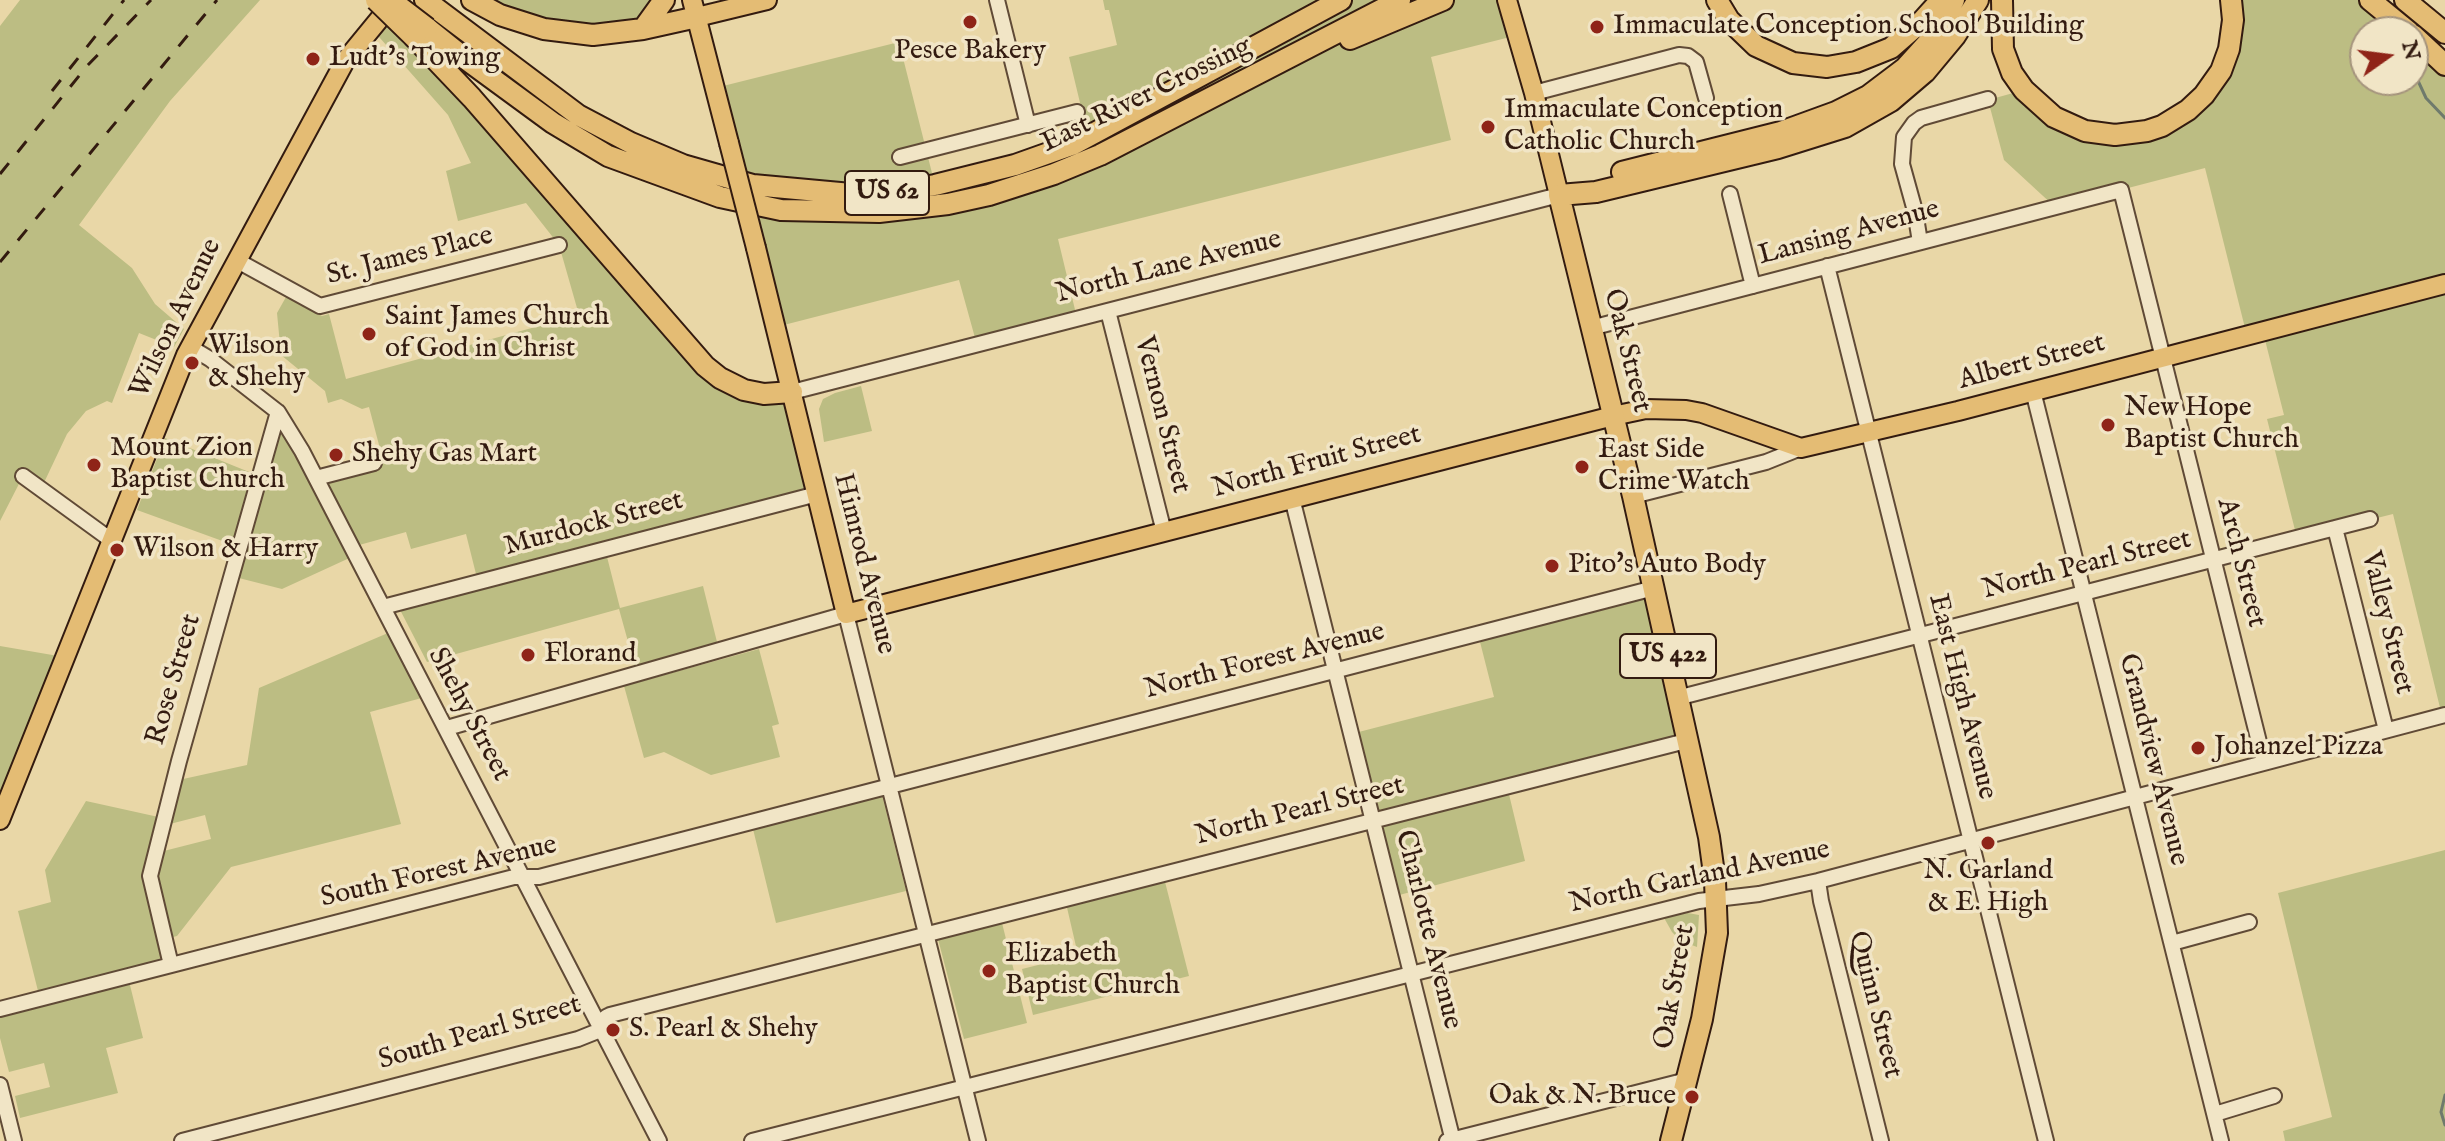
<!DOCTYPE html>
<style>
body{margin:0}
#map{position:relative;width:2445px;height:1141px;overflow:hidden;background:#e9d7a7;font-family:"IM FELL English",serif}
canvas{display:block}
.north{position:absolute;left:2349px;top:16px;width:80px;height:80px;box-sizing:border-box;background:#f1e5c6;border:2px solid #a5947d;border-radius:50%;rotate:76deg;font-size:22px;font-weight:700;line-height:32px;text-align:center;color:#331b10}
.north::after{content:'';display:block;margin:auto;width:28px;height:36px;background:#8f2418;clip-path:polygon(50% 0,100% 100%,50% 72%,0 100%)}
</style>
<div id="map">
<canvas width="2445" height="1141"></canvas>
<div class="north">N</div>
</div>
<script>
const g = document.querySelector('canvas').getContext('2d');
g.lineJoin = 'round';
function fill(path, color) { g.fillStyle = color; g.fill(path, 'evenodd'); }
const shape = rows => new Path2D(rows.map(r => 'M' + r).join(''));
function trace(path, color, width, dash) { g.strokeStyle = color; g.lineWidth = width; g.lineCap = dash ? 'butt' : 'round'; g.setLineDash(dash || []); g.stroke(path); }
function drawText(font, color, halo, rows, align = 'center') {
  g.font = font + ' "IM FELL English",serif'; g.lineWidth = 7; g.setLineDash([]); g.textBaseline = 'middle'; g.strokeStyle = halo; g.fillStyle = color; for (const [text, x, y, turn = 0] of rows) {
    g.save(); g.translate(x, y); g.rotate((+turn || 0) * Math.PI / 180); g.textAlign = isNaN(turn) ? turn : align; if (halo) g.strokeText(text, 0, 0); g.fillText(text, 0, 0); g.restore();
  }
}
fill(shape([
 [20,0,260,0,170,101,79,225,132,268,155,304,184,329,174,347,139,333,112,403,107,401,86,411,67,434,41,489,23,476,0,521,0,26],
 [473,0,664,0,656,14,593,35],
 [1103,0,1507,0,1518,35,1431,57,1451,140,1058,239,1077,318,977,345,959,280,776,327,715,88,899,42,935,185,1088,136,1069,57,1117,45,1109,10,1105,10],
 [2231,0,2370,0,2409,32,2365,32,2365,80,2413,80,2413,35,2445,65,2445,715,2442,716,2393,514,2297,538,2267,419,2284,415,2263,332,2247,336,2205,168,2055,207,2004,160,1988,100,2024,90,2054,117,2147,131,2216,79],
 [388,12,705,366,783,394,817,494,605,549,620,608,703,586,719,650,637,674,619,609,427,662,397,604,478,582,466,534,411,549,406,532,352,547,356,555,282,589,231,576,239,547,137,510,165,438,259,476,278,412,316,478,383,460,369,407,362,409,341,399,328,403,325,391,281,355,277,313,286,297,322,316,329,314,346,379,579,315,559,245,526,203,458,221,446,171,471,163,448,115,372,29],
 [861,386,872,431,824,442,819,409,823,399,835,393],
 [1654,588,1686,741,1507,786,1525,861,1392,897,1351,734,1494,697,1478,634],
 [395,630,429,696,370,712,401,824,231,867,177,936,165,939,171,965,128,977,143,1038,106,1048,118,1093,20,1118,15,1096,50,1087,44,1063,9,1072,0,1038,0,1009,40,999,18,911,51,902,45,870,86,801,163,818,174,781,247,765,259,688],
 [205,815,211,839,156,853,162,826],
 [0,646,64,657,0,820],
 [759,649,779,724,772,726,780,757,711,775,664,752,644,758,624,686],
 [882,795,906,891,776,923,753,829],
 [2445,850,2445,1141,2285,1141,2283,1131,2332,1117,2278,893],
 [1163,874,1189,976,1033,1015,1022,969,1078,955,1065,899],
 [1688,913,1699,915,1697,947,1681,941,1672,932,1663,916],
 [1002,923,1027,1023,964,1039,938,939]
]), '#bcbd83');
trace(shape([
 [2413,70,2426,98,2445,118],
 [2445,1095,2441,1112,2445,1125]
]), '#6f7a6c', 3);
const minor = shape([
 [997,0,1028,125],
 [1534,93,1679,55,1688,56,1696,62,1706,98],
 [900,157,1077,112],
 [1730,194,1753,286],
 [1920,242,1915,211,1902,164,1904,137,1914,123,1921,118,1988,99],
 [236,260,320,306,559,245],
 [1827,266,2046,1141],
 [1108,311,1164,532],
 [1591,328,2121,190,2264,762],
 [190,347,210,359,278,412,302,451,659,1141],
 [2033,391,2221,1141],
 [792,392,1559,195],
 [23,476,111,540],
 [316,478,374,463],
 [1633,496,1766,462,1801,448],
 [1292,498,1453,1141],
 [2335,528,2386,730],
 [383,607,817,494],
 [1677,698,2370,519],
 [447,728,846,614,978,1141],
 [1818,881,1821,901,1881,1141],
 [2172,943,2249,922],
 [171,965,150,876,179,761,278,412],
 [0,1009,514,877,539,877,1654,588],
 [0,1085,14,1141],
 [2215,1114,2274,1096],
 [182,1141,578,1039,598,1031,606,1017,610,1015,1686,741],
 [752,1141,1699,901,1759,894,1818,881,2445,715],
 [1447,1141,1687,1080]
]);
const major = shape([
 [692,0,729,143],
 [1507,0,1534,93,1559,195],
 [697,17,767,0],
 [756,248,846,614,1613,416,1646,409,1686,410,1702,413,1801,448,1958,411,2445,284],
 [0,820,186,355,345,61,395,0]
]);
const highway = shape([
 [425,0,578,115,631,143,683,165,753,185,851,194,886,193,935,185,1015,165,1074,144,1341,0],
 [472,0,500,15,544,29,593,35,643,29,664,0],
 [1717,0,1729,20,1756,46,1793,63,1827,67,1856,62,1891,48,1922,21,1941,0],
 [2002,0,2003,49,2012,73,2024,90,2054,117,2085,131,2115,135,2147,131,2162,126,2188,110,2204,95,2221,71,2229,49,2233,20,2231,0],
 [2370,0,2409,32],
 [2405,0,2445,33],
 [427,28,467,60,553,123,608,156,720,197,781,210,879,212,948,204,989,195,1054,174,1100,155,1400,0],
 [643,29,697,17],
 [2413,35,2445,65],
 [415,38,472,98,705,366,720,378,744,390,764,394,792,392],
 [1350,39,1443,0],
 [1622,172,1781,132,1836,112,1868,96,1905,68,1935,35,1954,0],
 [1559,195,1633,496,1709,837,1715,881,1717,933,1702,1019,1671,1141],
 [1559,195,1596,192,1778,148,1845,127,1891,101,1925,72,1955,36,1978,0]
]);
trace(minor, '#604a36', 18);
trace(major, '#331b10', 22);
trace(highway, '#331b10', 24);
trace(minor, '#f1e5c6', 14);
trace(major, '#e4bc74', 18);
trace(highway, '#e4bc74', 20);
trace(shape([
 [52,91,124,0],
 [0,174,87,66,151,0],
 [0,262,217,0]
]), '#331b10', 3, [14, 14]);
const majorBridge = shape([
 [729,143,756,248]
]);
const highwayBridge = shape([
 [376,0,415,38],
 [397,5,427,28]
]);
trace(majorBridge, '#331b10', 22, []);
trace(highwayBridge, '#331b10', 24, []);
trace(majorBridge, '#e4bc74', 18);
trace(highwayBridge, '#e4bc74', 20);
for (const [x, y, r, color] of [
 [970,22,8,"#8f2418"],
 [1597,27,8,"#8f2418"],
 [313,59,8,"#8f2418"],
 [1488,127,8,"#8f2418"],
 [369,334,8,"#8f2418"],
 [192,363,8,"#8f2418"],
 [2108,425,8,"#8f2418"],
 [336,455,8,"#8f2418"],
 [94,465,8,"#8f2418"],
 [1582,467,8,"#8f2418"],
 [117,550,8,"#8f2418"],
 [1552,566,8,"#8f2418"],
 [528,655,8,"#8f2418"],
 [2198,748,8,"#8f2418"],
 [1988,843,8,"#8f2418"],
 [989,971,8,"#8f2418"],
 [613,1030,8,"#8f2418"],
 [1692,1097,8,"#8f2418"]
]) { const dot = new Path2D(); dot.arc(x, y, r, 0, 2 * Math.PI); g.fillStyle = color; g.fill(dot); trace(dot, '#f1e5c6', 3); }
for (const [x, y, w] of [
 [887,193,84],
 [1668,656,96]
]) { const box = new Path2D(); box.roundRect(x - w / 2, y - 22, w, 44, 6); g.fillStyle = '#f1e5c6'; g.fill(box); trace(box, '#331b10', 2); }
drawText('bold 26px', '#331b10', null, [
 ["US 62",887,193],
 ["US 422",1668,656]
]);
drawText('28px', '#331b10', '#f1e5c6', [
 ["Immaculate Conception School Building",1613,27],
 ["Pesce Bakery",970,52,"center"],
 ["Ludt's Towing",329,59],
 ["Immaculate Conception",1504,111],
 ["Catholic Church",1504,143],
 ["Saint James Church",385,318],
 ["of God in Christ",385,350],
 ["Wilson",208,347],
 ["& Shehy",208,379],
 ["New Hope",2124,409],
 ["Baptist Church",2124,441],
 ["Mount Zion",110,449],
 ["Baptist Church",110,481],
 ["East Side",1598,451],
 ["Crime Watch",1598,483],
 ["Shehy Gas Mart",352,455],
 ["Wilson & Harry",133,550],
 ["Pito's Auto Body",1568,566],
 ["Florand",544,655],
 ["Johanzel Pizza",2214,748],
 ["N. Garland",1988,872,"center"],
 ["& E. High",1988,904,"center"],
 ["Elizabeth",1005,955],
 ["Baptist Church",1005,987],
 ["S. Pearl & Shehy",629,1030],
 ["Oak & N. Bruce",1676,1097,"right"]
], 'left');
drawText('28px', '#331b10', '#f1e5c6', [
 ["East River Crossing",1147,96,-26],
 ["Lansing Avenue",1849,234,-15],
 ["St. James Place",410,257,-14],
 ["North Lane Avenue",1169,268,-14],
 ["Wilson Avenue",177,319,-64],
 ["Oak Street",1626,351,76],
 ["Albert Street",2032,363,-15],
 ["Vernon Street",1161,415,76],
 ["North Fruit Street",1317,463,-15],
 ["Murdock Street",594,525,-15],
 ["Arch Street",2240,563,76],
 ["Himrod Avenue",863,564,76],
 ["North Pearl Street",2087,566,-14],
 ["Valley Street",2386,623,76],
 ["North Forest Avenue",1265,662,-14],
 ["Rose Street",175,680,-74],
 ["East High Avenue",1961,697,76],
 ["Shehy Street",468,715,62],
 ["Grandview Avenue",2152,760,76],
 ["North Pearl Street",1300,812,-14],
 ["South Forest Avenue",439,873,-13],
 ["North Garland Avenue",1700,878,-12],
 ["Charlotte Avenue",1427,930,76],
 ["Oak Street",1676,987,-80],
 ["Quinn Street",1874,1005,76],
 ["South Pearl Street",480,1034,-16]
]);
</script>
